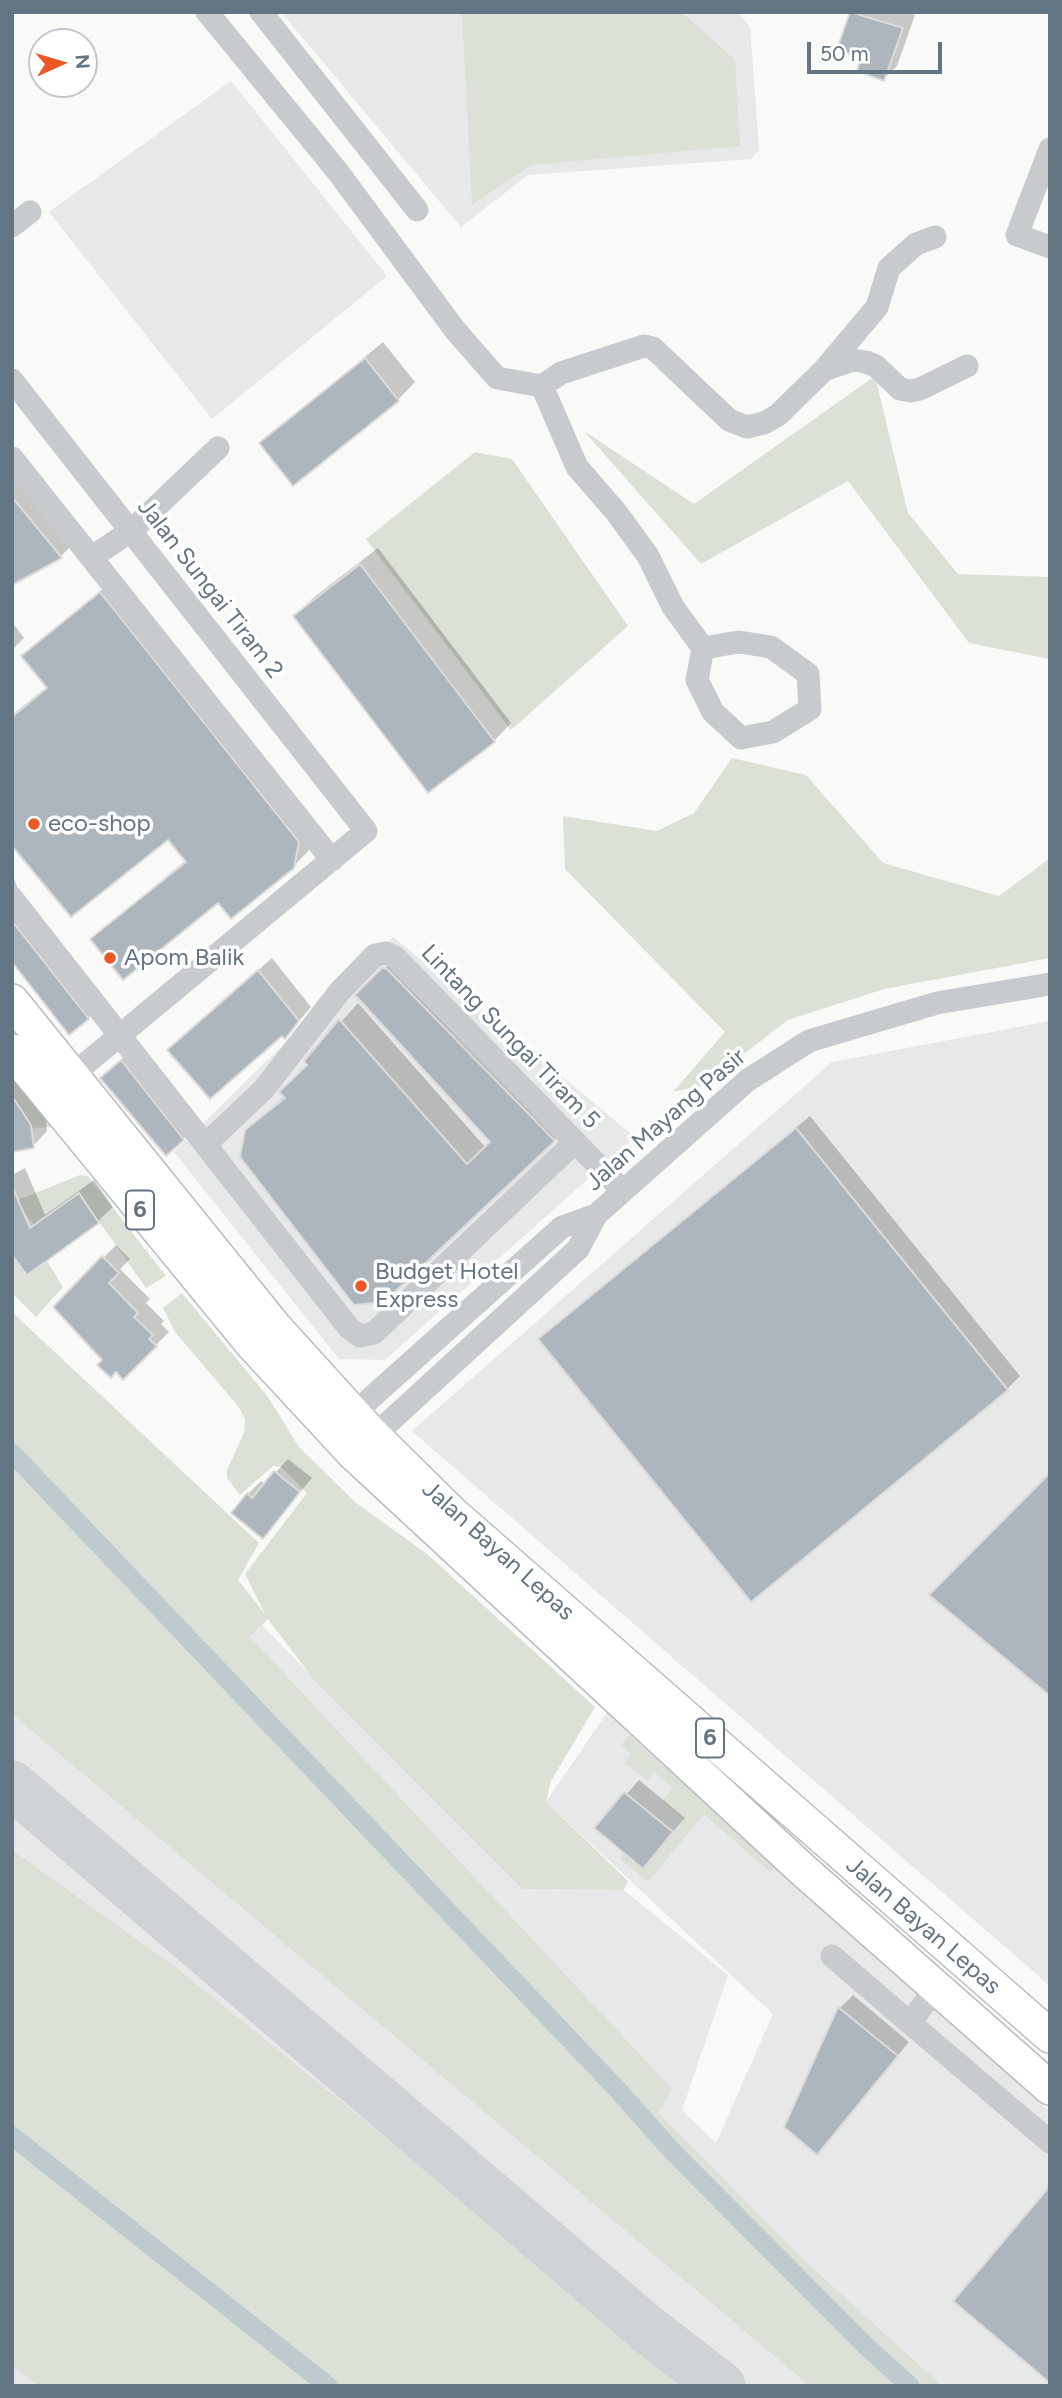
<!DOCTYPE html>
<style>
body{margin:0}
#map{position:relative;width:1062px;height:2398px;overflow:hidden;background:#f9f9f7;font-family:Figtree,sans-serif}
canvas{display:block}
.frame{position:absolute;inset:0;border:14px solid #637483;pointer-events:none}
.north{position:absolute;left:28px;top:28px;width:70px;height:70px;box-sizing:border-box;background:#fff;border:2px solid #c1c7cd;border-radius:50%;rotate:86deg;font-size:19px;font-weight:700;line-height:28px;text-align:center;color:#637483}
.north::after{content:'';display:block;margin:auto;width:24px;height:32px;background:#ec5724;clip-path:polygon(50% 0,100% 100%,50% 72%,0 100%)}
.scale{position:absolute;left:807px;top:42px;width:135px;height:32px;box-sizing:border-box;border:4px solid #637483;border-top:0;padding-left:9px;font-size:21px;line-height:24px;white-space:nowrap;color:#637483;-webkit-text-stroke:5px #fff;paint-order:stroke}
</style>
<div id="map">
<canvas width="1062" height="2398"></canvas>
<div class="frame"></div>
<div class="north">N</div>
<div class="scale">50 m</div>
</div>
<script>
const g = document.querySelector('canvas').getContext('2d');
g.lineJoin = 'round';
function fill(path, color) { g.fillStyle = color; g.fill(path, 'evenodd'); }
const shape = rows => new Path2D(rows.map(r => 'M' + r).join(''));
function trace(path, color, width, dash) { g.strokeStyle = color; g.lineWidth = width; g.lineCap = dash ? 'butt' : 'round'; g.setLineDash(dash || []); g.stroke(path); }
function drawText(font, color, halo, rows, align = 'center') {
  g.font = font + ' Figtree,sans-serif'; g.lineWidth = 7; g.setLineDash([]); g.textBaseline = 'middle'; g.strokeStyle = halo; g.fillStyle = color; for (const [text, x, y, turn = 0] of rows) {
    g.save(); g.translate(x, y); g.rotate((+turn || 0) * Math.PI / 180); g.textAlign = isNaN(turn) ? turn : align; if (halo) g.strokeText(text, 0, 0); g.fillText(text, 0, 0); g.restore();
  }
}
fill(shape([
 [281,12,738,12,750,27,759,150,751,159,528,175,461,227],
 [231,81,387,276,212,419,49,212],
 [393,937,635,1137,385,1360,339,1359,174,1152],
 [1050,1021,1050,1986,412,1431,832,1062],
 [12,1312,235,1598,522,1889,624,1890,728,1975,682,2110,716,2143,773,2014,546,1802,608,1711,1050,2112,1050,2386,12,2386]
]), '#e7e8e8');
fill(shape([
 [462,12,682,12,735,60,740,146,531,165,472,205],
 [875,376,908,513,958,574,1050,577,1050,659,969,643,848,481,701,564,584,431,694,504],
 [475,452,512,459,628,626,511,730,366,539],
 [732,758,806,775,883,863,999,896,1050,858,1050,958,884,989,788,1020,703,1085,673,1092,725,1032,565,869,563,816,657,831,694,813],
 [12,1078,52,1127,31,1128,19,1107,12,1102],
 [80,1175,88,1176,166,1276,146,1288,79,1193,34,1225,23,1211,18,1200],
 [12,1255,27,1275,47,1261,63,1287,36,1317,12,1293],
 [182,1293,268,1397,299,1447,355,1502,427,1554,595,1707,551,1781,546,1802,628,1881,624,1890,522,1889,314,1680,268,1619,250,1637,672,2089,658,2113,807,2263,942,2386,810,2386,12,1714,12,1312,259,1543,238,1580,265,1614,245,1574,307,1493,281,1467,273,1466,240,1495,227,1478,227,1470,244,1433,245,1419,238,1406,175,1332,163,1308],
 [629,1735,778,1868,770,1872,704,1814,648,1882,620,1859,625,1853,643,1868,684,1820,662,1801,673,1788,654,1772,647,1780,625,1763,631,1754,621,1745],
 [12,1850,178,1969,692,2386,39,2386,12,2365]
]), '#dbe1d7');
fill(shape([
 [852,12,907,12,915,15,897,66,883,79,863,57,839,48],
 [383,342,415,382,398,400,261,443],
 [12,463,76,541,61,556,12,583],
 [378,548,511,723,494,741,295,616,313,598],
 [118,576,311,848,293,867,219,900,92,940,186,860,168,837,12,843,12,715,48,686,24,656],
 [12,622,24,638,12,650],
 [12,873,18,889,106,1000,88,1018,12,960],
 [403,951,572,1123,383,1301,247,1131,285,1096,309,1065,306,1061,358,1003,486,1148,492,1142,358,995],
 [272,958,311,1007,285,1037,282,1033,183,1037],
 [139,1043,201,1121,183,1139,102,1078],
 [12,1066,45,1110,47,1131,33,1146,12,1150],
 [810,1116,1020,1376,1007,1389,540,1339],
 [25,1168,45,1215,94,1180,113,1207,98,1221,27,1273,12,1252,12,1175],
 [116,1245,130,1259,120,1269,150,1299,146,1303,164,1321,161,1324,169,1332,123,1378,55,1307],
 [288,1459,312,1478,263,1537,248,1494,261,1481,265,1484],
 [639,1780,685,1818,643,1866,597,1828],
 [853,1995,909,2042,817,2152,786,2126,840,2008]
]), '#0003');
trace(shape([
 [12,1453,616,2088,673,2152,867,2347,910,2386],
 [12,2136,328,2386]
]), '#becace', 19);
trace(shape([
 [12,1785,646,2328,721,2386]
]), '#d0d3d5', 49);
const building = shape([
 [850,12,903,28,884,81,857,71,861,58,837,49,850,12],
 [365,358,399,401,293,486,259,443,365,358],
 [12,497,62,558,12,585,12,497],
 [360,564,495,742,428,793,293,616,360,564],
 [100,592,299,842,294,868,231,919,218,903,123,980,90,939,186,862,168,840,71,917,12,846,12,717,47,688,21,656,100,592],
 [12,921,89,1019,69,1035,12,962,12,921],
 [382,968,387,969,555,1141,384,1302,354,1305,240,1157,245,1130,285,1098,279,1092,307,1065,304,1061,339,1019,467,1164,490,1142,355,995,382,968],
 [258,970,299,1021,285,1039,282,1036,210,1099,167,1050,258,970],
 [121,1060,184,1140,166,1156,100,1078,121,1060],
 [12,1096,31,1125,34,1148,12,1152,12,1096],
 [796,1128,1008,1390,751,1602,538,1339,796,1128],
 [12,1186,30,1228,79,1193,99,1223,27,1275,12,1255,12,1186],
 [102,1256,119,1273,109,1283,138,1313,134,1317,153,1335,149,1339,157,1346,123,1380,116,1372,111,1378,97,1365,102,1360,53,1307,102,1256],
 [274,1471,300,1492,263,1539,231,1513,247,1493,252,1498,274,1471],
 [1050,1473,1050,1696,929,1595,1050,1473],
 [624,1792,673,1832,643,1869,594,1828,624,1792],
 [838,2007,898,2056,817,2155,784,2127,838,2007],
 [1050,2186,1050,2383,953,2301,1050,2186]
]);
fill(building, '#adb6bc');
trace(building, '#dbdbd9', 2);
const highway = shape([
 [12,1001,275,1327,373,1435,452,1513,1050,2036],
 [12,1051,252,1344,354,1454,803,1870,1050,2088]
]);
trace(highway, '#b9bdc0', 36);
trace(shape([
 [207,12,338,172,455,330,497,378,542,386,561,373,644,346,653,348,729,420,747,427,764,423,778,415,824,370,877,307,889,268,916,244,935,237],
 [261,12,417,210],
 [1050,149,1017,235,1050,247],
 [12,226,30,212],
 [824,370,853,360,866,362,876,366,900,389,910,391,920,389,967,366],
 [12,380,366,831,72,1075],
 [542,386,577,467,616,512,648,556,673,607,703,648,739,642,771,647,808,674,810,709,773,732,741,738,713,712,697,680,703,648],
 [12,458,332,860],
 [92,557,131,531,218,448],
 [12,898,349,1328,360,1336,374,1333,575,1142],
 [207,1143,264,1089,340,991,375,955,386,953,395,957,623,1191],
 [344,1422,562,1227,596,1215],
 [364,1445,578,1249,596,1215,748,1080,809,1041,937,1003,1050,984],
 [832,1956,910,2023],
 [937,1986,910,2023,1050,2142]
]), '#c7cbce', 23);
trace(highway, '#fff', 33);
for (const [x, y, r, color] of [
 [34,824,7,"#ec5724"],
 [110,958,7,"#ec5724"],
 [361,1286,7,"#ec5724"]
]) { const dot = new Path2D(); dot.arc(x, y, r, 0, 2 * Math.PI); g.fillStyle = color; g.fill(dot); trace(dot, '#fff', 2.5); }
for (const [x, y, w] of [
 [140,1210,28],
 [710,1738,28]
]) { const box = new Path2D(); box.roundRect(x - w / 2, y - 19.5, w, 39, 5); g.fillStyle = '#fff'; g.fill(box); trace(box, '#637483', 2); }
drawText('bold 23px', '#637483', null, [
 ["6",140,1210],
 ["6",710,1738]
]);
drawText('24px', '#637483', '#fff', [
 ["Jalan Sungai Tiram 2",210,589,52],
 ["Lintang Sungai Tiram 5",510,1037,46],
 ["Jalan Mayang Pasir",666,1120,-41],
 ["Jalan Bayan Lepas",498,1551,42],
 ["Jalan Bayan Lepas",923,1926,41]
]);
drawText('24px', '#637483', '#fff', [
 ["eco-shop",48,824],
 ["Apom Balik",124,958],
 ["Budget Hotel",375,1272],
 ["Express",375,1300]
], 'left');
</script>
